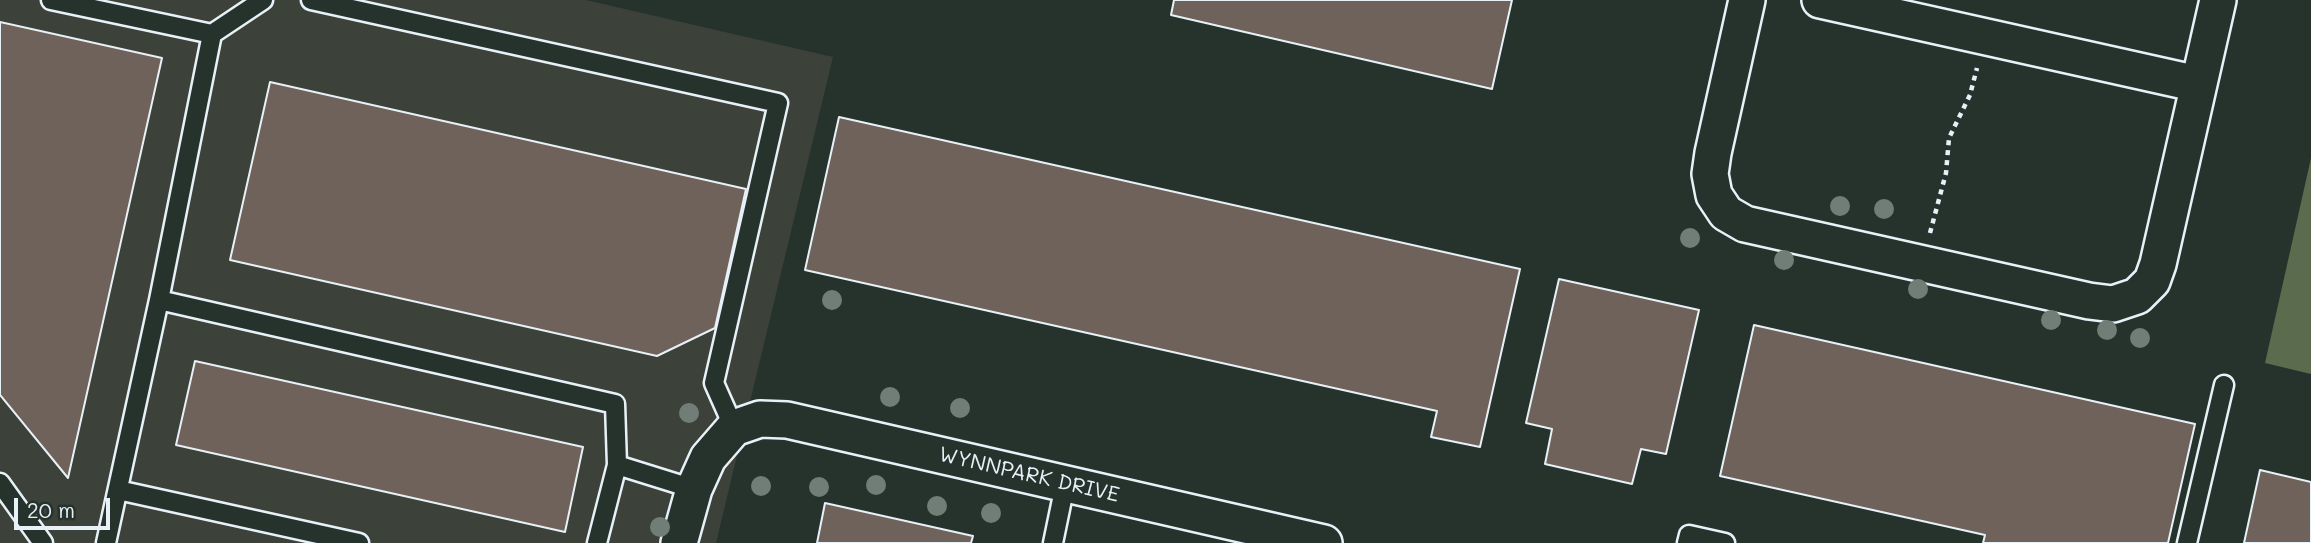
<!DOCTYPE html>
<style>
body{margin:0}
#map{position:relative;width:2311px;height:543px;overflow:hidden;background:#26332d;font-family:Mali,sans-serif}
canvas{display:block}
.scale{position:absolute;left:14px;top:498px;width:96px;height:32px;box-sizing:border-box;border:4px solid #e8f1f8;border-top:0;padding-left:9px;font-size:21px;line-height:24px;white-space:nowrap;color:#e8f1f8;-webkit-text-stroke:5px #26332d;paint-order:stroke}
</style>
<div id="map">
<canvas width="2311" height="543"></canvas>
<div class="scale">20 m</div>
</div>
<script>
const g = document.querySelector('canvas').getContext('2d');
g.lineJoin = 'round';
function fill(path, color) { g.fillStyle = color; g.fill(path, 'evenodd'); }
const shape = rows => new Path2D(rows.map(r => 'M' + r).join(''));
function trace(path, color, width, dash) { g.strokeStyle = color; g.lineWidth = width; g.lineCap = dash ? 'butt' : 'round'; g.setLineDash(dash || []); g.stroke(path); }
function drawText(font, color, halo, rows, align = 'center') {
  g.font = font + ' Mali,sans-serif'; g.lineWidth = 5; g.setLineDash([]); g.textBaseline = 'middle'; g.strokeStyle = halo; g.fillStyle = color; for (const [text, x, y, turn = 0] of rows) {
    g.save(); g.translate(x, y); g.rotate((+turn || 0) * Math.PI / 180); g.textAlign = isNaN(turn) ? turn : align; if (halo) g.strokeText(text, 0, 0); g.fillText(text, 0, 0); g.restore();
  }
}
fill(shape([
 [0,0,586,0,833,57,716,543,0,543]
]), '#3c413a');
fill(shape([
 [2311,158,2311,374,2265,363]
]), '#5a6b4e');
const building = shape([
 [1174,0,1512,0,1492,89,1171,15,1174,0],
 [0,22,162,58,68,478,0,395,0,22],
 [270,82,746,189,715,328,657,356,230,260,270,82],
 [839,117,1520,269,1480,447,1431,437,1437,411,805,270,839,117],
 [1559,279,1699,310,1666,454,1641,449,1632,484,1545,464,1552,429,1526,423,1559,279],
 [1754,325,2195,424,2168,543,1983,543,1985,535,1720,476,1754,325],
 [195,361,583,447,565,532,176,445,195,361],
 [2260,470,2311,482,2311,543,2244,543,2260,470],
 [825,503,973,536,971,543,817,543,825,503]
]);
fill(building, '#6e625a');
trace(building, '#e8f1f8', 2);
const lane = shape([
 [51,0,212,34],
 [311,0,778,103,714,383,734,428],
 [159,300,615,404,617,465,597,543],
 [617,465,694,489],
 [0,483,43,543],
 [118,490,359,543],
 [106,543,159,300,212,34,263,0],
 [1053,543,1065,485],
 [1687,543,1689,535,1725,543],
 [2187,543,2224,385]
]);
const street = shape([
 [1747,0,1713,153,1710,174,1714,195,1726,213,1745,224,2089,301,2113,304,2137,296,2152,281,2158,264,2218,0],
 [1820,0,2198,84],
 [679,543,694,489,708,458,734,428,760,419,787,420,1324,543]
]);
trace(lane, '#e8f1f8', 23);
trace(street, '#e8f1f8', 40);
trace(shape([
 [1930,233,1946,173,1949,138,1970,95,1977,68]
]), '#e8f1f8', 4.5, [5, 5]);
trace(lane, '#26332d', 18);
trace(street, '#26332d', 35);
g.fillStyle = '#717e77';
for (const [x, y] of [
 [1840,206],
 [1884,209],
 [1690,238],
 [1784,260],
 [1918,289],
 [832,300],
 [2051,320],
 [2107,330],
 [2140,338],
 [890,397],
 [960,408],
 [689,413],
 [876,485],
 [761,486],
 [819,487],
 [937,506],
 [991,513],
 [660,527]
]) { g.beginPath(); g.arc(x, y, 10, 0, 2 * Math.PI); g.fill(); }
drawText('21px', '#e8f1f8', '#26332d', [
 ["WYNNPARK DRIVE",1029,475,13]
]);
</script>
